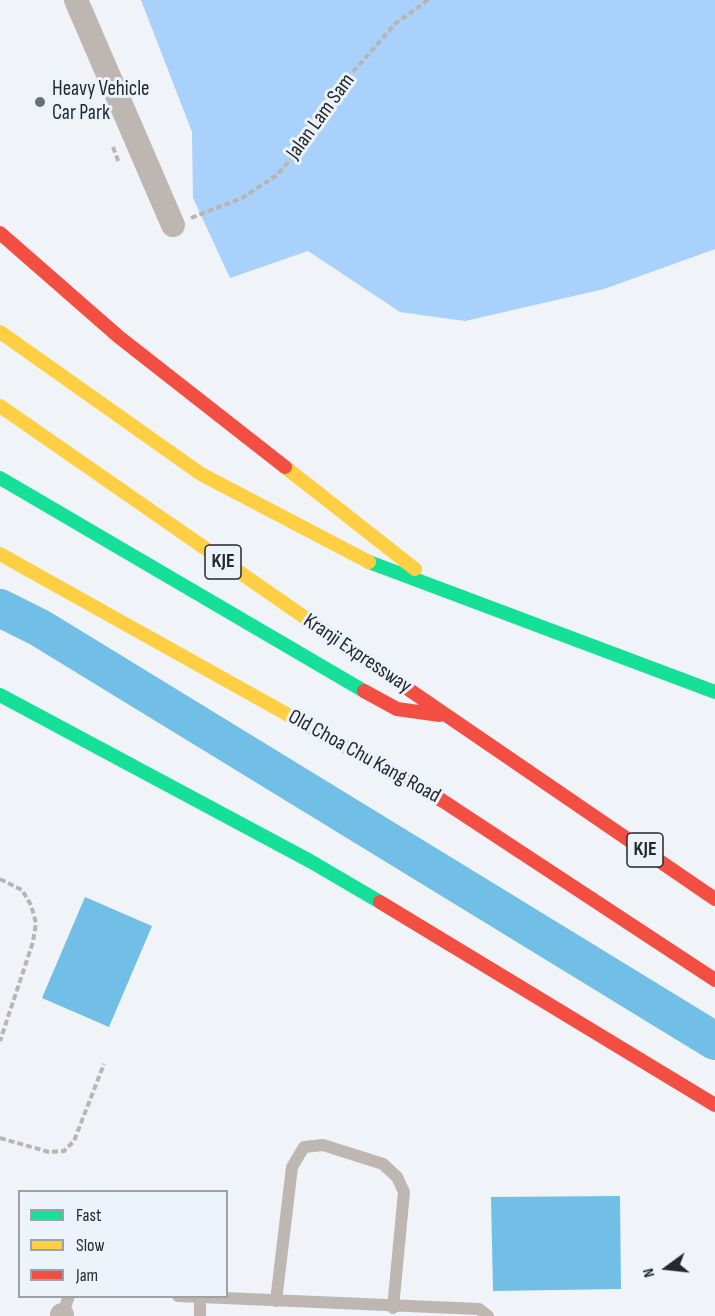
<!DOCTYPE html>
<style>
body{margin:0}
#map{position:relative;width:715px;height:1316px;overflow:hidden;background:#f0f3f8;font-family:"Sofia Sans Condensed",sans-serif}
canvas{display:block}
.legend{position:absolute;left:18px;top:1190px;width:210px;height:108px;box-sizing:border-box;background:#ecf3fb;border:2px solid #9da2a8;margin:0;padding:8px 10px;list-style:none;font-size:18px;color:#26292c}
.legend li{display:flex;align-items:center;gap:12px;height:30px}
.legend b{width:30px;border:2px solid #9da2a8}
.north{position:absolute;left:637px;top:1238px;width:60px;height:60px;-webkit-text-stroke:4px #ecf3fb;paint-order:stroke;rotate:255deg;font-size:16px;font-weight:700;line-height:24px;text-align:center;color:#26292c}
.north::after{content:'';display:block;margin:auto;width:21px;height:27px;background:#26292c;clip-path:polygon(50% 0,100% 100%,50% 72%,0 100%)}
</style>
<div id="map">
<canvas width="715" height="1316"></canvas>
<ul class="legend">
<li><b style="height:8px;background:#16e098"></b>Fast</li>
<li><b style="height:8px;background:#ffcf43"></b>Slow</li>
<li><b style="height:8px;background:#f24e42"></b>Jam</li>
</ul>
<div class="north">N</div>
</div>
<script>
const g = document.querySelector('canvas').getContext('2d');
g.lineJoin = 'round';
function fill(path, color) { g.fillStyle = color; g.fill(path, 'evenodd'); }
const shape = rows => new Path2D(rows.map(r => 'M' + r).join(''));
function trace(path, color, width, dash) { g.strokeStyle = color; g.lineWidth = width; g.lineCap = dash ? 'butt' : 'round'; g.setLineDash(dash || []); g.stroke(path); }
function drawText(font, color, halo, rows, align = 'center') {
  g.font = font + ' "Sofia Sans Condensed",sans-serif'; g.lineWidth = 6; g.setLineDash([]); g.textBaseline = 'middle'; g.strokeStyle = halo; g.fillStyle = color; for (const [text, x, y, turn = 0] of rows) {
    g.save(); g.translate(x, y); g.rotate((+turn || 0) * Math.PI / 180); g.textAlign = isNaN(turn) ? turn : align; if (halo) g.strokeText(text, 0, 0); g.fillText(text, 0, 0); g.restore();
  }
}
fill(shape([
 [141,0,715,0,715,249,604,289,465,321,400,312,308,251,230,278,193,198,192,132]
]), '#a8d1fb');
fill(shape([
 [85,897,152,926,109,1027,42,998],
 [620,1196,621,1289,493,1291,491,1197]
]), '#71bfe7');
trace(shape([
 [0,608,40,628,715,1041]
]), '#71bfe7', 38);
trace(shape([
 [113,147,119,163],
 [191,218,242,198,277,175,306,141,339,88,395,24,428,0],
 [0,879,22,890,31,905,36,923,33,942,0,1041],
 [0,1138,49,1152,64,1151,74,1141,104,1064]
]), '#b9b5b3', 4, [6, 3]);
trace(shape([
 [178,1296,479,1309,488,1316],
 [200,1299,200,1316],
 [276,1301,292,1167,304,1147,323,1145,383,1164,397,1177,404,1192,393,1308],
 [62,1315,69,1296]
]), '#beb6b1', 12);
trace(shape([
 [76,0,173,225],
 [62,1315,62,1316]
]), '#beb6b1', 24);
trace(shape([
 [0,478,364,691],
 [369,562,715,692],
 [0,695,310,861,380,902]
]), '#16e098', 14);
trace(shape([
 [0,332,201,474,369,562],
 [0,406,392,678],
 [285,467,415,569],
 [0,554,394,774]
]), '#ffcf43', 14);
trace(shape([
 [0,233,119,337,285,467],
 [392,678,715,899],
 [364,691,397,709,440,715],
 [394,774,443,801,715,980],
 [380,902,715,1105]
]), '#f24e42', 14);
for (const [x, y, r, color] of [
 [40,102,6,"#6d7073"]
]) { const dot = new Path2D(); dot.arc(x, y, r, 0, 2 * Math.PI); g.fillStyle = color; g.fill(dot); trace(dot, '#ecf3fb', 2); }
for (const [x, y, w] of [
 [223,562,36],
 [645,850,36]
]) { const box = new Path2D(); box.roundRect(x - w / 2, y - 17, w, 34, 4.5); g.fillStyle = '#ecf3fb'; g.fill(box); trace(box, '#26292c', 1.5); }
drawText('bold 20px', '#26292c', null, [
 ["KJE",223,562],
 ["KJE",645,850]
]);
drawText('21px', '#26292c', '#ecf3fb', [
 ["Heavy Vehicle",52,90],
 ["Car Park",52,114]
], 'left');
drawText('21px', '#26292c', '#ecf3fb', [
 ["Jalan Lam Sam",321,117,-54],
 ["Kranji Expressway",357,654,34],
 ["Old Choa Chu Kang Road",364,757,29]
]);
</script>
